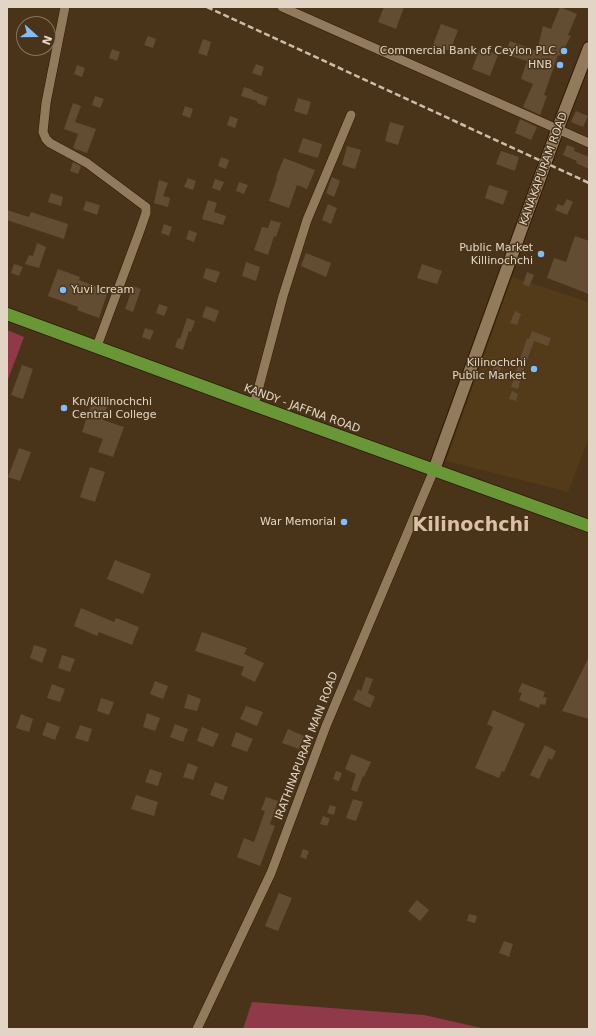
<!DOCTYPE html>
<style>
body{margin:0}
#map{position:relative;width:596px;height:1036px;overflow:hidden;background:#493419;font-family:"DejaVu Sans",sans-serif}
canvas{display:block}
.frame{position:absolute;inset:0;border:8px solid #e2d5c5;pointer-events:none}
.north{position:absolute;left:16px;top:16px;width:40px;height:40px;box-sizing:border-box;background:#493419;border:1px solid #86745e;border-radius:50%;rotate:111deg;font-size:11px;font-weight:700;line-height:16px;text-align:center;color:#e2d5c5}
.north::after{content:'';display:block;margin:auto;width:14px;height:18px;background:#82bcfa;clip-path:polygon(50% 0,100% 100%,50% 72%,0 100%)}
</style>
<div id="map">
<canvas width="596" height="1036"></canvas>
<div class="frame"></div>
<div class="north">N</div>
</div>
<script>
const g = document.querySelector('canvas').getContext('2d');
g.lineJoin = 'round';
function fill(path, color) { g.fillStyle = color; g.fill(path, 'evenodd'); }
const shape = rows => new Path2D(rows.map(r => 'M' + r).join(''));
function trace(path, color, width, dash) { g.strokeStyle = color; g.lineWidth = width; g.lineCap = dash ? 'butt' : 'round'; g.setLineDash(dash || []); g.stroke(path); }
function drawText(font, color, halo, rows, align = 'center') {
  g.font = font + ' "DejaVu Sans",sans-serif'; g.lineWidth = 3; g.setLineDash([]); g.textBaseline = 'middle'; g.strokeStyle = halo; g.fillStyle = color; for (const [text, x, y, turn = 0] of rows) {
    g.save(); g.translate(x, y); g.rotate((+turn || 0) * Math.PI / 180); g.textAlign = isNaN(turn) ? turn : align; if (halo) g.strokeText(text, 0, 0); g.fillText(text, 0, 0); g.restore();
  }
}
fill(shape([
 [512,277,589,302,589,437,568,492,446,461]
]), '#533a18');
fill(shape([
 [7,330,24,337,7,382],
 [252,1002,424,1015,486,1029,243,1029]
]), '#8f3949');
fill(shape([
 [384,7,404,7,396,29,378,22],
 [560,7,577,14,568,35,571,36,560,56,558,55,544,95,547,96,540,115,523,107,533,84,521,79,527,61,505,54,510,41,537,51,543,26,551,29],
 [441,24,458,30,450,51,433,45],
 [148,36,156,39,153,48,144,45],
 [203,39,211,42,207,56,198,53],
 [480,48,498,55,490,76,472,69],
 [112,49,120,52,117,61,109,58],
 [256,64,264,67,261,76,252,73],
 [77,65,85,68,82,77,74,74],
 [244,87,253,90,252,91,268,97,265,106,257,103,257,101,241,96],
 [95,96,104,99,100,108,92,105],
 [298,98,311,102,307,115,294,111],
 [73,103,81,106,75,122,96,129,87,153,73,148,78,134,64,129],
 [185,106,193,109,190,118,182,115],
 [576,111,588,116,583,127,571,122],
 [230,116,238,119,235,128,227,125],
 [520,119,537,127,531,140,515,133],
 [390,122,404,126,398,145,385,141],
 [303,138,322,144,318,158,298,152],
 [567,145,575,148,574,151,589,157,589,169,576,163,577,161,563,155],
 [347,146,361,150,355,169,342,165],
 [501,151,519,157,515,171,496,164],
 [221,157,229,160,226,169,218,166],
 [284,158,315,170,307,189,297,185,289,208,269,201,277,178,276,177],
 [73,162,81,166,78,174,70,171],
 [332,177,340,181,334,197,326,193],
 [188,178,196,181,193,190,184,187],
 [215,179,224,182,220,191,212,188],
 [159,180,168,183,163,196,170,198,168,207,154,203],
 [239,182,248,185,244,194,236,191],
 [489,185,508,191,503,205,485,198],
 [51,193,63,197,61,206,48,202],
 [567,199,573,202,567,215,555,210,558,204,563,206],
 [208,200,217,203,214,212,226,216,223,225,202,219],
 [86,201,100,205,97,215,83,210],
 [328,204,337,208,331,224,322,220],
 [7,210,29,217,31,212,68,224,64,239,7,220],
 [271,220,281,223,276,237,274,236,268,255,254,250,262,227,268,228],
 [164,224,172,227,169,236,161,233],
 [189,230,197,233,194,242,186,239],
 [575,236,589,241,589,294,547,278,554,258,566,262],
 [37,243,46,247,39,268,25,264,29,255,33,256],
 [306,253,331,263,326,277,301,266],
 [246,262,260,267,256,281,242,276],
 [14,264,23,267,19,276,11,273],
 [422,264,442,271,437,284,417,278],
 [206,268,220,272,216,283,203,278],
 [58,269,80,277,79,280,108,291,99,318,77,310,78,307,48,296],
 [527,272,534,275,529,287,523,284],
 [133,286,141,289,133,312,125,309],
 [159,304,168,307,164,316,156,313],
 [206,306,219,311,215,322,202,317],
 [515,311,521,314,517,325,510,323],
 [187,318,195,321,191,332,189,331,183,350,175,347,178,338,180,339],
 [145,328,154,331,150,340,142,337],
 [532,331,551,338,548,346,534,341,520,379,514,377,527,338,529,339],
 [497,360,503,363,499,375,492,372],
 [22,365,33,369,23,399,11,395],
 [514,379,520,381,518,389,511,387],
 [512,391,518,394,516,401,509,399],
 [92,402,107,407,103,420,124,427,113,457,98,452,103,439,82,432],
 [19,448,31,452,20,481,8,477],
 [90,467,105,472,95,502,80,497],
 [115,560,151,574,143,594,107,579],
 [81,608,114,622,116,618,139,627,132,645,99,632,97,636,74,626],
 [202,632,247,648,244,654,264,663,255,682,241,675,244,667,195,651],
 [34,645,47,649,42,663,30,658],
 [62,655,75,659,70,672,58,668],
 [589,657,589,719,562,711],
 [366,677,373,679,368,693,375,697,370,708,353,700,358,689,361,691],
 [155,681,168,686,163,699,150,694],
 [522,683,545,692,543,697,547,698,545,705,540,704,539,708,519,700,522,693,518,692],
 [52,684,65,689,60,702,47,698],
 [188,694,201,699,197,711,184,708],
 [101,698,114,702,109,715,97,711],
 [246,706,263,712,257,726,240,719],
 [493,710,525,724,504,772,502,771,499,778,475,768,493,727,487,724],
 [147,713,160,718,155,731,143,727],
 [21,714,33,719,29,732,16,728],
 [47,722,60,727,55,740,42,735],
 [175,724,188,729,183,742,170,737],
 [80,725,92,729,88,742,75,738],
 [202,727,219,734,213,747,197,741],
 [288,729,304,736,299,749,282,743],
 [236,732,253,739,247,752,231,746],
 [545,745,556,751,552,760,549,758,539,779,530,775],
 [351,754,371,762,364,777,363,776,357,792,351,790,356,774,345,769],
 [188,763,198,767,193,780,183,777],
 [150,769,162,773,158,786,145,782],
 [336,771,342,773,339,781,333,779],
 [215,782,228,787,223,800,210,795],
 [136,795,158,802,154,816,131,809],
 [266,797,278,801,270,824,275,826,260,866,237,857,244,838,254,842,265,811,261,810],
 [353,799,363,802,356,821,346,818],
 [330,805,336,807,334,815,327,813],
 [323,816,330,819,327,826,320,824],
 [303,849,309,851,306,859,300,857],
 [279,893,292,898,278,931,265,926],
 [417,900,429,910,420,921,408,911],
 [469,914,477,916,475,923,467,921],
 [504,941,513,944,509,957,499,953]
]), '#634d32');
const street = shape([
 [65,7,46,103,43,132,46,139,50,143,87,163,146,207,146,213,139,233,97,346],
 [282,7,589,143],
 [254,405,283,296,307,220,351,115],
 [197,1029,271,873,326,726,434,470]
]);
const secondary = shape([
 [434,470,558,128,589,48]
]);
const highway = shape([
 [7,314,254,405,589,526]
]);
trace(street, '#2e1b01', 10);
trace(secondary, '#2e1b01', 14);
trace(highway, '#2e1b01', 14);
trace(street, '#927a5d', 9);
trace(secondary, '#927a5d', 12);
trace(highway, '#699737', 12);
trace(shape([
 [207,7,589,183]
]), '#cbbdab', 2.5, [6, 3]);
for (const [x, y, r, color] of [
 [564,51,4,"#82bcfa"],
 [560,65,4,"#82bcfa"],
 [541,254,4,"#82bcfa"],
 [63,290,4,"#82bcfa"],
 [534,369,4,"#82bcfa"],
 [64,408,4,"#82bcfa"],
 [344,522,4,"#82bcfa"]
]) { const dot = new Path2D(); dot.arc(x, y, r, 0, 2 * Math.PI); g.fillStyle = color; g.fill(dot); trace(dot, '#493419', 1.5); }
drawText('11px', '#e2d5c5', '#493419', [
 ["Commercial Bank of Ceylon PLC",556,51],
 ["HNB",552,65],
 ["Public Market",533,248],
 ["Killinochchi",533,261],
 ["Yuvi Icream",71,290,"left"],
 ["Kilinochchi",526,363],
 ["Public Market",526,376],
 ["Kn/Killinochchi",72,402,"left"],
 ["Central College",72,415,"left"],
 ["War Memorial",336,522]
], 'right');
drawText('11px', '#e2d5c5', '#493419', [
 ["KANAKAPURAM ROAD",544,169,-70],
 ["KANDY - JAFFNA ROAD",302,409,20],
 ["IRATHINAPURAM MAIN ROAD",307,746,-69]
]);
drawText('bold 19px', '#dbc1a2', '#493419', [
 ["Kilinochchi",471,526]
]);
</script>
